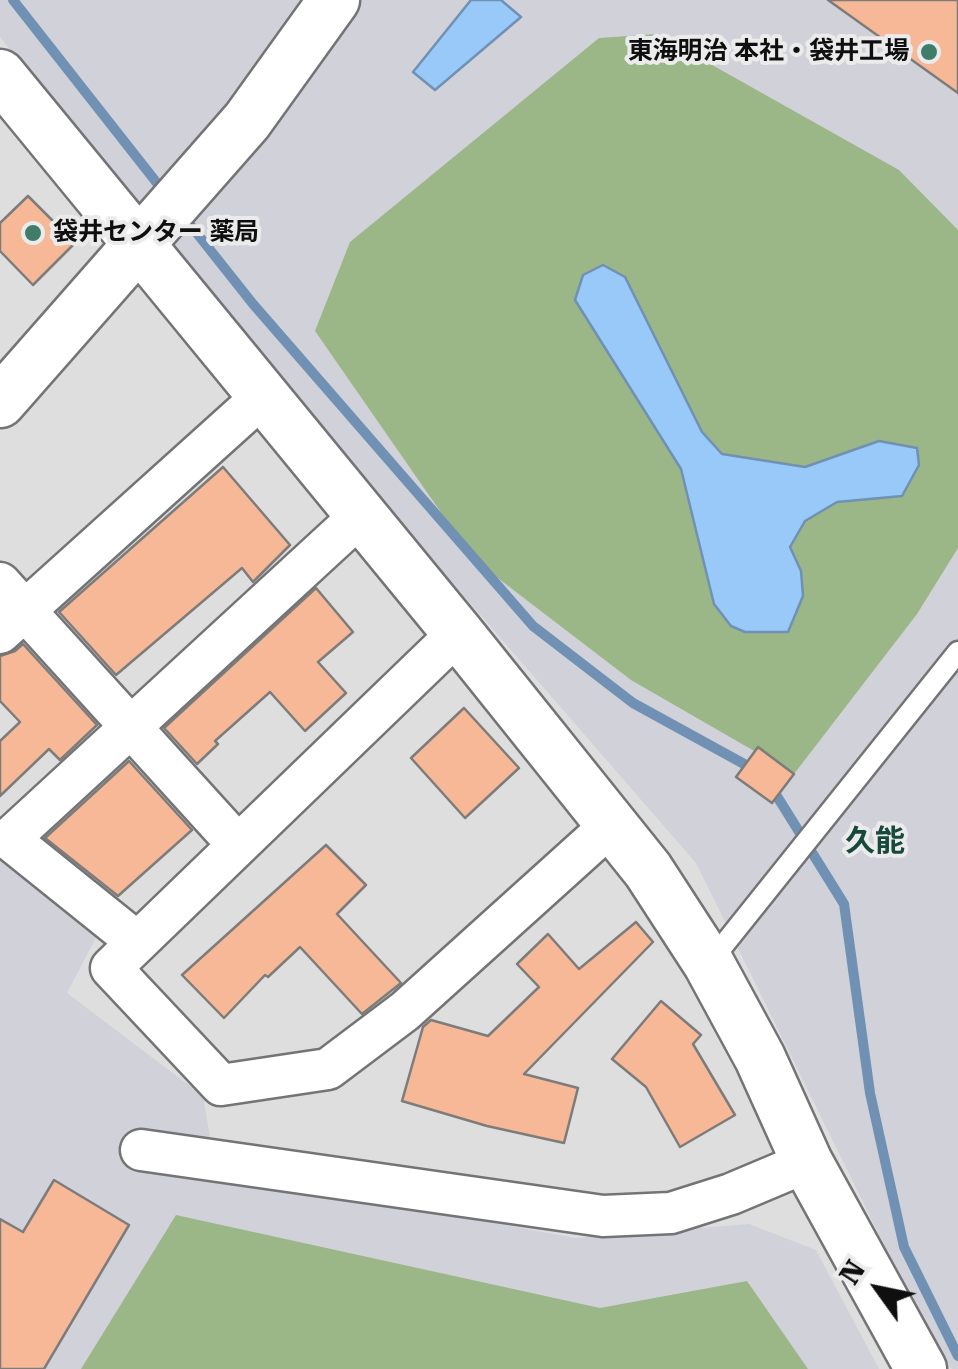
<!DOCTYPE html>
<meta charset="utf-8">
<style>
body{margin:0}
#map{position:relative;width:958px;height:1369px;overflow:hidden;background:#dededf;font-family:"Roboto Serif",serif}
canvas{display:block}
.north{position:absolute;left:828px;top:1239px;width:100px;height:100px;-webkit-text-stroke:8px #ebebec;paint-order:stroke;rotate:303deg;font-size:28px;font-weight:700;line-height:40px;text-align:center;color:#0f0f10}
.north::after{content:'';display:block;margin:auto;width:35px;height:45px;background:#0f0f10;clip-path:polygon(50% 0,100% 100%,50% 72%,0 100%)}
</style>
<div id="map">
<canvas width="958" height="1369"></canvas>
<div class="north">N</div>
</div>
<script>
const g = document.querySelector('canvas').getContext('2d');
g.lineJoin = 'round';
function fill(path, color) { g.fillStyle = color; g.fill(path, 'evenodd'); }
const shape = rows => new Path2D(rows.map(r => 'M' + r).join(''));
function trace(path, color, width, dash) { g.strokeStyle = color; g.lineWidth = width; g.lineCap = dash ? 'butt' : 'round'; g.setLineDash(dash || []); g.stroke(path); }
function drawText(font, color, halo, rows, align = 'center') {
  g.font = font + ' "Roboto Serif","Noto Sans JP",serif'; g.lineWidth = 8; g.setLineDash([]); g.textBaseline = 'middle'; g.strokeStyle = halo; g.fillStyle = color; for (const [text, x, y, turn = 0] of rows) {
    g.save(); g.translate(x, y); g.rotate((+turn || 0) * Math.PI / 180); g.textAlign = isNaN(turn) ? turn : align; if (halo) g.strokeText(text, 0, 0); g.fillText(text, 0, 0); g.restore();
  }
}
fill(shape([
 [0,0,958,0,958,1369,952,1369,927,1332,696,863,324,435,141,216,0,37],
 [0,857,103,924,67,993,203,1096,216,1172,575,1238,749,1224,816,1250,879,1369,0,1369]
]), '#d1d1da');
fill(shape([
 [657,34,899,170,958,230,958,548,917,614,794,774,631,680,486,569,458,537,315,331,350,242,599,38],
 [176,1215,600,1308,747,1281,808,1369,81,1369]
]), '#9bb787');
const water = shape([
 [471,0,501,0,521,17,435,90,413,72,471,0],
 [603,265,625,277,702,432,722,454,805,467,879,441,917,448,919,465,902,496,837,502,805,521,790,547,801,571,803,596,788,632,745,632,731,626,714,604,681,469,575,300,583,275,603,265]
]);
fill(water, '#99c9f9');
trace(water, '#7091b3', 2.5);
trace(shape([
 [13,0,164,192],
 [184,217,253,304,533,626,633,703,755,770],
 [770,785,844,904,870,1093,904,1247,958,1356]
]), '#7091b3', 10);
const building = shape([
 [828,0,958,0,958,93,828,0],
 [28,196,75,243,33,285,0,251,0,223,28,196],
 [223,467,290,545,253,582,242,568,116,675,59,612,223,467],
 [316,588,353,632,318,662,346,693,305,731,270,692,215,741,218,744,197,764,164,728,316,588],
 [23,644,97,725,60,760,49,749,0,796,0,741,20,722,0,701,0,656,15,651,23,644],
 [464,708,519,768,465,818,411,758,464,708],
 [758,747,794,774,772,803,736,777,758,747],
 [129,761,192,830,118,896,45,838,129,761],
 [326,845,366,885,337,914,401,983,362,1014,300,947,268,977,265,975,224,1018,182,975,326,845],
 [636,922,653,942,524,1074,578,1088,564,1143,487,1126,402,1101,423,1027,431,1020,488,1036,539,987,517,964,548,934,579,969,636,922],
 [661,1001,701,1035,693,1044,735,1115,680,1147,646,1087,612,1059,661,1001],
 [54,1180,129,1225,44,1369,0,1369,0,1219,23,1232,54,1180]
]);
fill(building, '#f6b896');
trace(building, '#7d7c7b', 2.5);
const service = shape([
 [710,962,958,652]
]);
const minor = shape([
 [0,583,238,845],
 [0,633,263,396],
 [458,633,111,968,221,1085,328,1069,405,1011,610,826],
 [137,942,9,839,361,515],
 [141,1150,603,1216,671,1213,731,1194,807,1162]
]);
const tertiary = shape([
 [0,75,458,633,648,870,709,964,760,1058,807,1162,921,1369],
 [0,402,247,121,334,0]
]);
trace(service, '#747476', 25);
trace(minor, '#747476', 45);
trace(tertiary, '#747476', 55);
trace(service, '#fff', 20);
trace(minor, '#fff', 40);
trace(tertiary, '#fff', 50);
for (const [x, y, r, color] of [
 [929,52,10,"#3f7d69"],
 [33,233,10,"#3f7d69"]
]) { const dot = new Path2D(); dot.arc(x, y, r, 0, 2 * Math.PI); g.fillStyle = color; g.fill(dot); trace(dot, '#ebebec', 4); }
drawText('bold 25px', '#0f0f10', '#ebebec', [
 ["東海明治 本社・袋井工場",909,52],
 ["袋井センター 薬局",53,233,"left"]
], 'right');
drawText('bold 30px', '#16493a', '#ebebec', [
 ["久能",875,842]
]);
</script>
